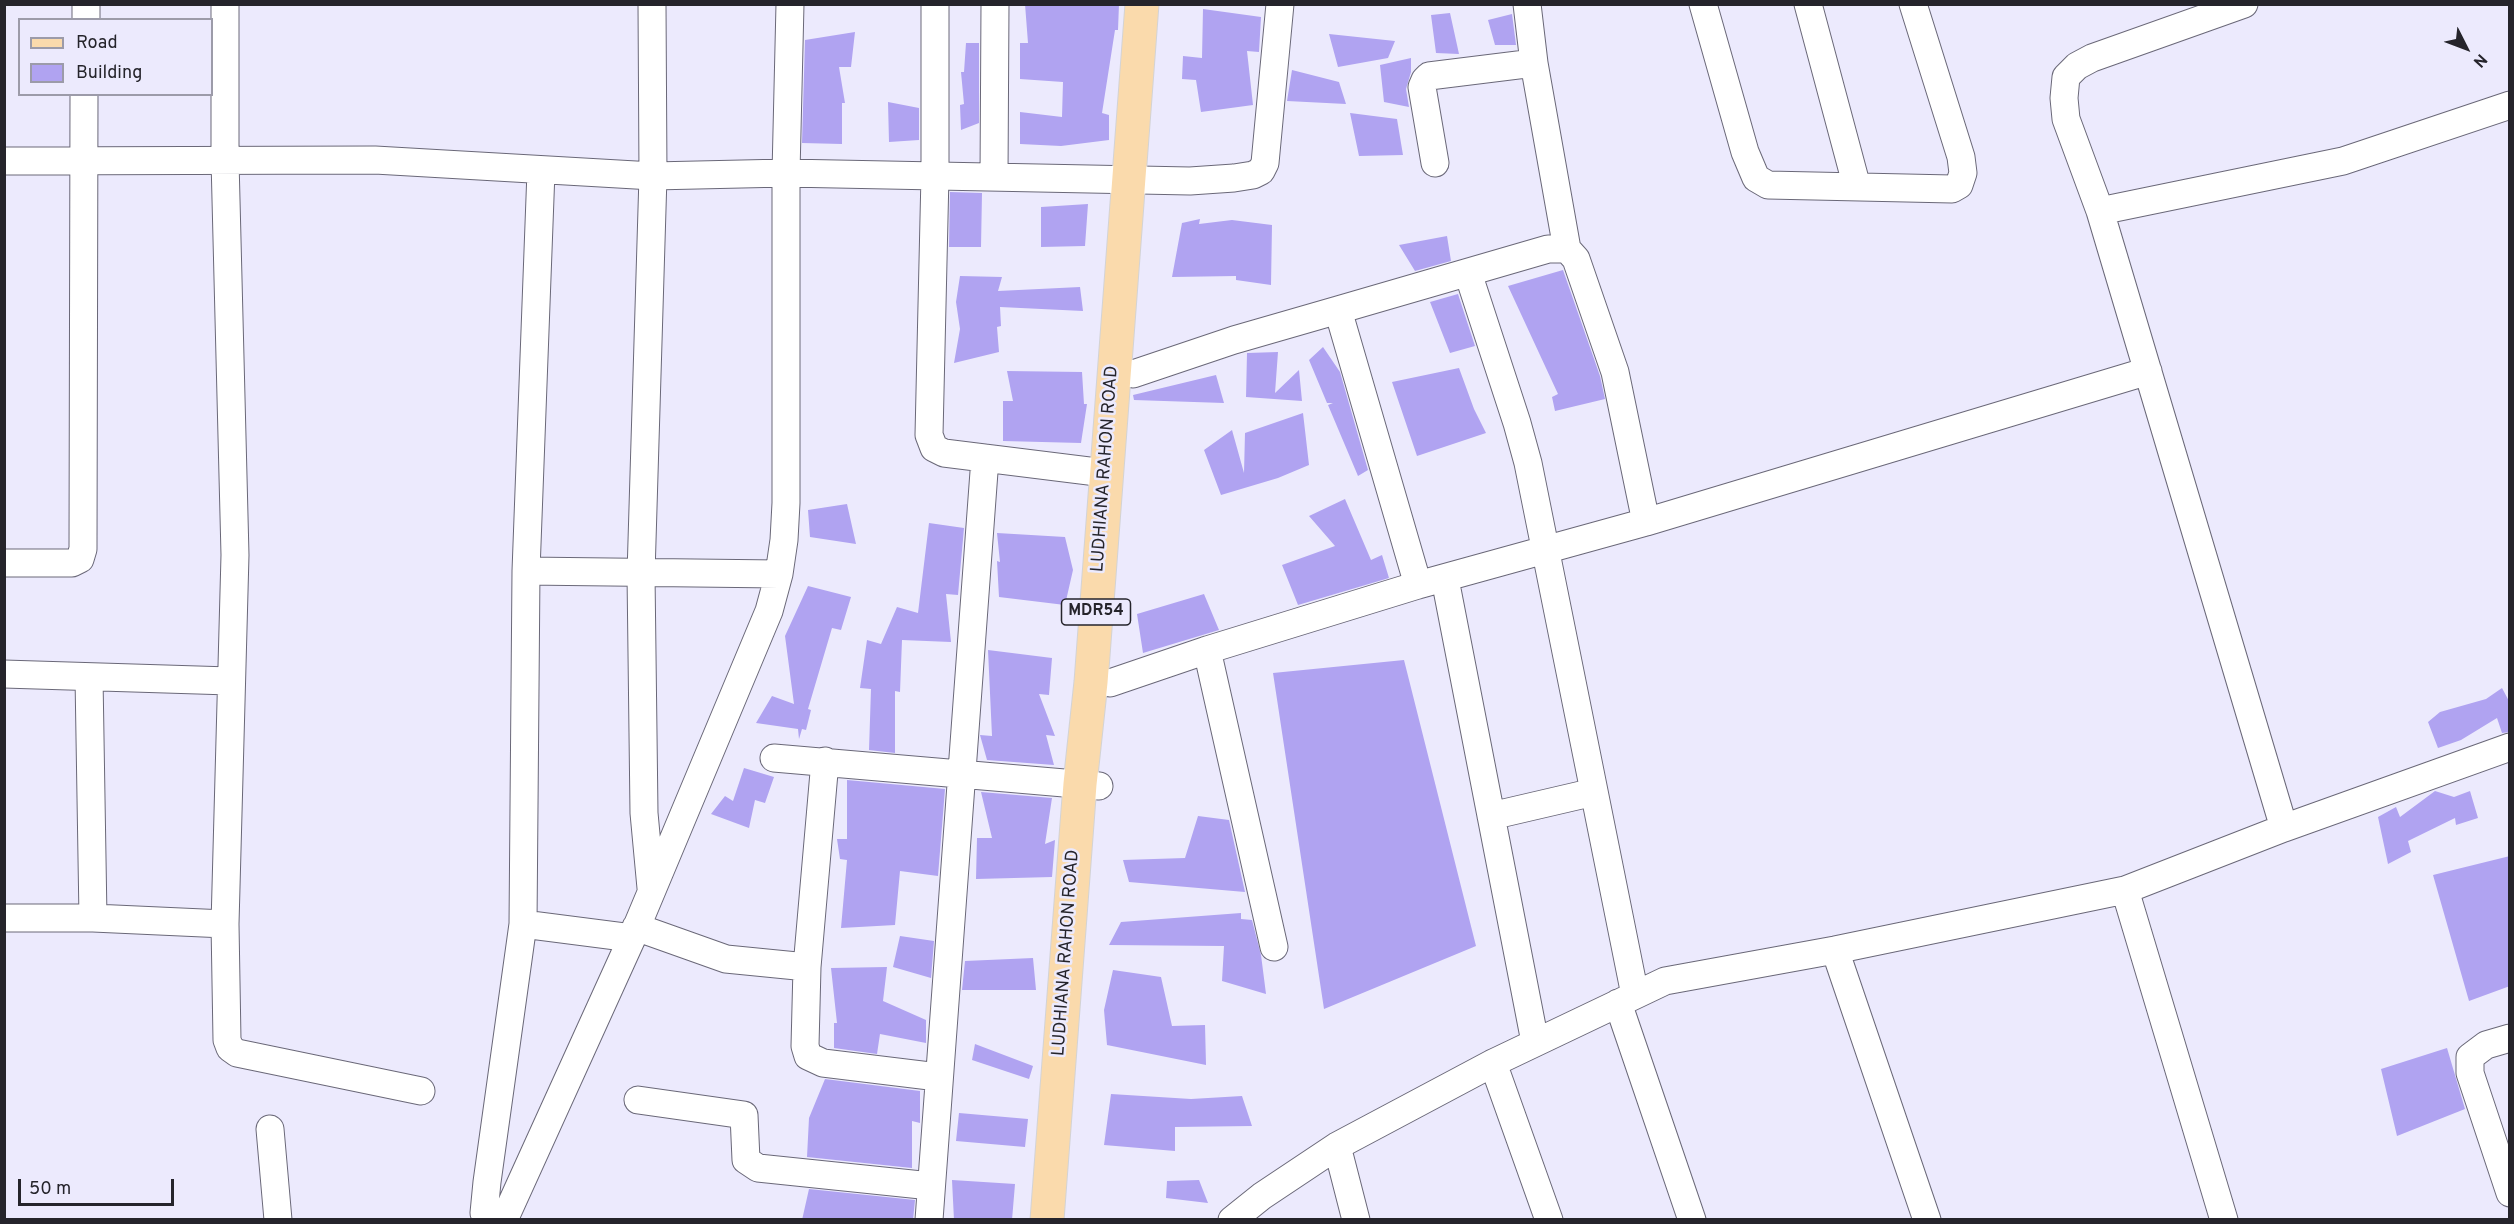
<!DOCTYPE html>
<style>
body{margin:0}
#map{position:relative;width:2514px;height:1224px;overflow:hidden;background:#eceafd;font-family:Overpass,sans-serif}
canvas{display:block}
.frame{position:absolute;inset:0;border:6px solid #25242b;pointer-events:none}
.legend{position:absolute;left:18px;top:18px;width:195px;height:78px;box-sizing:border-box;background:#eceafd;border:2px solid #9c9ba9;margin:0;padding:8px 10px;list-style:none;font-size:18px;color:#25242b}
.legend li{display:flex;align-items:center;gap:12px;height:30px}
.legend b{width:30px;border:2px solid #9c9ba9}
.north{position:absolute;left:2436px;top:18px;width:60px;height:60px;-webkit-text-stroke:4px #eceafd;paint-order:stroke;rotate:132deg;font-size:16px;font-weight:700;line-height:24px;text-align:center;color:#25242b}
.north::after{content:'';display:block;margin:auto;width:21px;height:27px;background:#25242b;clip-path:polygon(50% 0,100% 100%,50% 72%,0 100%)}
.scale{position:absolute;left:18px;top:1179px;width:156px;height:27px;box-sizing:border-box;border:3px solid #25242b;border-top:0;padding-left:8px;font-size:18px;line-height:21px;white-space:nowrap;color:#25242b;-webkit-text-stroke:4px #eceafd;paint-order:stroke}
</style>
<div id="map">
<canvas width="2514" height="1224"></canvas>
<div class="frame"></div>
<ul class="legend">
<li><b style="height:8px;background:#fadaac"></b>Road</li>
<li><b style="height:16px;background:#b0a3f1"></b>Building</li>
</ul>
<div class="north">N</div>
<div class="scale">50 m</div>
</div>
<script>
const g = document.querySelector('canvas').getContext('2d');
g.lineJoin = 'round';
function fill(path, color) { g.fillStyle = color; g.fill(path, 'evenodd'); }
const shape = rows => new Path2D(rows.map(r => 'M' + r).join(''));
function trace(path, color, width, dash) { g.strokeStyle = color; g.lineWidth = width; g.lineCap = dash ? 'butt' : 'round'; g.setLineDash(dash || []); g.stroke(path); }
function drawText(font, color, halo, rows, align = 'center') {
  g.font = font + ' Overpass,sans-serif'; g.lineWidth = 5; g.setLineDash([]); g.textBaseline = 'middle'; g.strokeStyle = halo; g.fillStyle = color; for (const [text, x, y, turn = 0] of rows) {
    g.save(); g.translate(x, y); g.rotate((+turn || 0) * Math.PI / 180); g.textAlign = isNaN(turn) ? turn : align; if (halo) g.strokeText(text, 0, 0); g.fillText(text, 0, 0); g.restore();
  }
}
fill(shape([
 [1025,4,1119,4,1118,30,1115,30,1102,113,1109,115,1109,140,1061,146,1020,144,1020,112,1062,117,1063,82,1020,79,1020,43,1028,43],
 [1203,9,1261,17,1259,52,1247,51,1253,105,1201,112,1196,80,1182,79,1183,56,1202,58],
 [1450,13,1459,54,1436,53,1431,15],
 [1512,14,1516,45,1495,45,1488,20],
 [855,32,851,67,839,67,845,103,842,103,842,144,802,143,805,40],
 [1329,34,1395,41,1388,58,1338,67],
 [966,43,979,43,979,123,961,130,960,105,964,104,961,72,964,72],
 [1411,58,1411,72,1406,89,1409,107,1384,102,1380,65],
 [1292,70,1339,82,1346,104,1287,101],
 [888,102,919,108,919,140,889,142],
 [1350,113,1397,119,1403,155,1359,156],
 [950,192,982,193,981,247,949,247],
 [1088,204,1085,246,1041,247,1041,207],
 [1200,219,1199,224,1232,220,1272,225,1271,285,1236,280,1236,276,1172,277,1182,223],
 [1447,236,1451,261,1415,271,1399,245],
 [1563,270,1600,376,1605,399,1555,411,1552,397,1558,394,1508,286],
 [960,276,1002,277,998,291,1080,287,1083,311,1000,307,1001,326,997,327,999,352,954,363,960,329,956,302],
 [1458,294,1475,346,1450,353,1430,302],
 [1323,347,1340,372,1368,470,1358,476,1328,405,1333,403,1327,403,1309,360],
 [1278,352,1275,393,1299,370,1302,401,1246,397,1247,353],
 [1459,368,1474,409,1486,433,1417,456,1392,382],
 [1007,371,1082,372,1084,404,1087,404,1081,443,1003,441,1003,401,1013,401],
 [1216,375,1224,403,1134,400,1133,395],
 [1303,413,1309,465,1278,478,1221,495,1204,450,1232,430,1244,473,1245,433],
 [1345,499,1371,560,1382,555,1389,578,1298,605,1282,565,1335,546,1309,516],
 [847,504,856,544,810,537,808,510],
 [929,523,964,528,958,595,946,594,951,642,902,640,900,692,895,691,895,753,869,750,871,689,860,688,867,640,881,644,897,607,918,613],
 [997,533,1065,537,1073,570,1065,605,999,597,997,561,1000,562],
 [808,586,851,597,841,630,832,628,808,709,811,710,806,730,802,729,799,739,798,729,756,723,772,696,794,704,785,636],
 [1204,594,1219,630,1143,653,1137,614],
 [988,650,1052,658,1049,695,1039,694,1055,736,1046,735,1054,765,987,760,980,735,992,736],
 [1404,660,1476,946,1324,1009,1273,673],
 [2502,688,2510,703,2510,732,2502,733,2497,718,2461,740,2438,748,2428,722,2440,712,2486,699],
 [744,768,774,777,765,803,755,800,749,828,711,814,725,796,733,801],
 [847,780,945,789,938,876,900,871,895,925,841,928,847,860,840,859,837,839,847,839],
 [2435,791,2454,797,2470,791,2478,818,2456,825,2455,818,2408,841,2411,852,2388,864,2378,817,2396,807,2400,817],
 [981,792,1052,798,1045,844,1055,840,1052,877,976,879,977,838,992,838],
 [1198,816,1229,820,1245,892,1129,882,1123,860,1185,858],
 [2510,856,2510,986,2469,1001,2433,875],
 [1241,913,1241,919,1252,920,1261,955,1266,994,1222,981,1224,946,1109,945,1121,922],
 [900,936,934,941,931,978,893,967],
 [1033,958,1036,990,962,990,965,961],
 [887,967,883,1001,926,1020,926,1043,880,1034,877,1054,834,1048,834,1023,837,1023,831,968],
 [1113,970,1161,977,1172,1026,1205,1025,1206,1065,1107,1045,1104,1010],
 [975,1044,1033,1066,1029,1079,972,1060],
 [2447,1048,2465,1109,2397,1136,2381,1069],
 [825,1079,920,1091,920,1123,912,1121,912,1168,807,1157,809,1118],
 [1111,1094,1191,1099,1242,1096,1252,1126,1175,1127,1175,1151,1104,1145],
 [959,1113,1028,1119,1025,1147,956,1141],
 [952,1180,1015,1184,1012,1220,954,1220],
 [1199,1180,1208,1203,1166,1198,1167,1181],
 [809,1189,915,1200,913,1220,802,1220]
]), '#b0a3f1');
const minor = shape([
 [225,4,225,160,235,555,225,924,227,1040,230,1048,237,1053,421,1091],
 [935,4,935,175,929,435,934,448,944,453,1105,473],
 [1527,4,1534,63,1567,249],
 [1703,4,1745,152,1756,178,1768,185,1952,189,1959,185,1963,173,1961,157,1913,4],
 [1808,4,1857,187],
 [86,20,86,4],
 [4,161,375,160,653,176,786,173,1190,181,1234,178,1253,175,1261,171,1265,163,1280,4],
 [1435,163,1422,87,1425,80,1429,76,1534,63],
 [994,177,995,4],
 [2100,211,2066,119,2064,98,2066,77,2077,66,2092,58,2244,4],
 [1468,273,1517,423,1528,463,1635,995],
 [1338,310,1418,585],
 [1133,374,1234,340,1338,310,1548,249,1567,249,1576,259,1615,372,1646,522],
 [4,563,72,563,80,559,83,549,84,94],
 [526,571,779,574],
 [1445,579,1535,1042],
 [1207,650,1274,947],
 [4,674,230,681],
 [89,677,93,918],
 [1110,683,1207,650,1418,585,1646,522,2148,371],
 [774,758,1099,786],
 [825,761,807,967,805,1046,808,1056,823,1063,938,1077],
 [1491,816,1594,792],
 [2284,828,2100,211,2343,161,2510,105],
 [651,888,644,813,641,574,653,176,652,4],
 [2125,890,2224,1220],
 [4,918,93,918,225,924],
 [523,924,632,938],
 [636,927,726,959,807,967],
 [1835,950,1927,1220],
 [1618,1003,1692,1220],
 [2510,1038,2486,1045,2470,1057,2470,1073,2510,1193],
 [1493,1063,1549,1220],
 [638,1100,744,1115,746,1160,758,1168,931,1186],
 [270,1129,278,1220],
 [1337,1146,1356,1220],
 [487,1220,484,1213,487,1182,523,924,526,571,541,171],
 [504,1220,632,938,769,611,779,574,784,540,786,503,786,173,790,4],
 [929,1220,985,458],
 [1232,1220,1262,1196,1337,1146,1493,1063,1665,981,1835,950,2125,890,2284,828,2510,747]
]);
const major = shape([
 [1047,1220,1080,784,1091,682,1142,4]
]);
trace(minor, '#6a6878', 29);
trace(major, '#d3d3d5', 35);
trace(minor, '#fff', 27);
trace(major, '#fadaac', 33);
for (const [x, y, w] of [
 [1096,612,69]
]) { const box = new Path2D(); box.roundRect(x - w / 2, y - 13, w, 26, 4.5); g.fillStyle = '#eceafd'; g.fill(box); trace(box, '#25242b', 1.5); }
drawText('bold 16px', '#25242b', null, [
 ["MDR54",1096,612]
]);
drawText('18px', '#25242b', '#eceafd', [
 ["LUDHIANA RAHON ROAD",1106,469,-86],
 ["LUDHIANA RAHON ROAD",1067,953,-86]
]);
</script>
